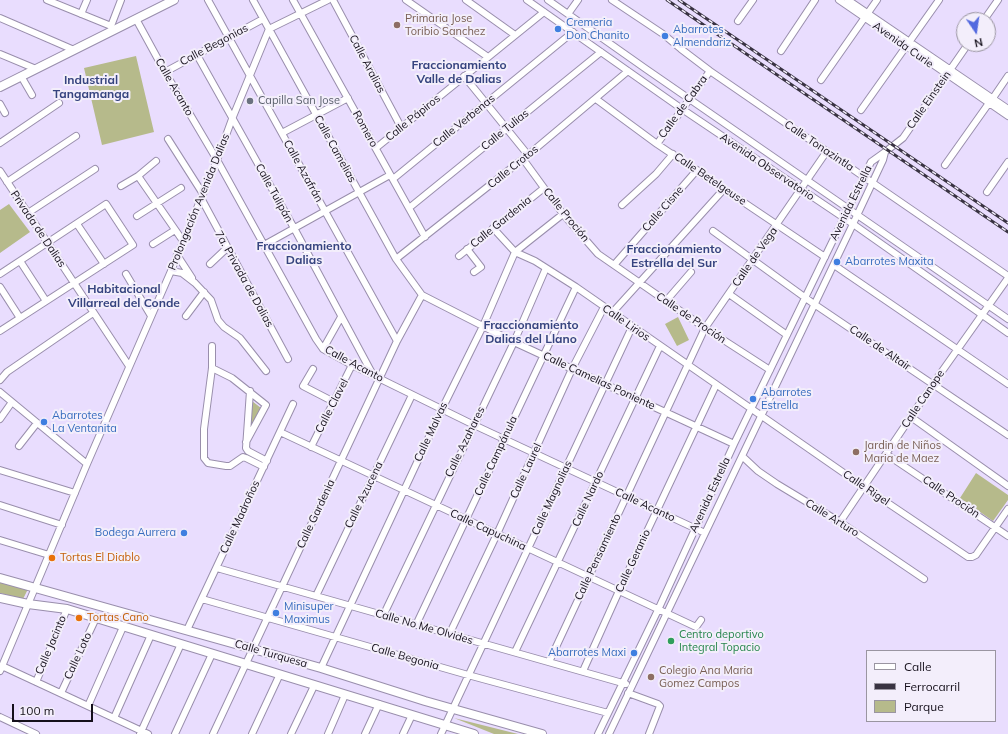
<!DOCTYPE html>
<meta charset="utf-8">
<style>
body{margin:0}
#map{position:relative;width:1008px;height:734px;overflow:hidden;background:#e9ddfe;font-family:Mulish,sans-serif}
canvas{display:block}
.legend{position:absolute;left:866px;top:650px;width:130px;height:72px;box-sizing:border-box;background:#f3eefb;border:1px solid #9a95a1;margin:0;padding:5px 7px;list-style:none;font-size:12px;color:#15101b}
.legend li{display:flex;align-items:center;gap:8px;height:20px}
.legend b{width:20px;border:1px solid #9a95a1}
.north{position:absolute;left:956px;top:12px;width:40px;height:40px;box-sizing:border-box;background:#f3eefb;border:1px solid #9a95a1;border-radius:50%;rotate:167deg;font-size:11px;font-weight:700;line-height:16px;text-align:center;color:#15101b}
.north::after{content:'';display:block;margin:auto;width:14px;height:18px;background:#5269df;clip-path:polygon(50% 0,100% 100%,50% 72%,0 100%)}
.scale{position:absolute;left:12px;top:704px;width:81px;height:18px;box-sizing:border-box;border:2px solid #15101b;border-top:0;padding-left:5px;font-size:12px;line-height:14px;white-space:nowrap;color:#15101b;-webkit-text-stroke:3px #f3eefb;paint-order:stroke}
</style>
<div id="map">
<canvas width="1008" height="734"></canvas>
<ul class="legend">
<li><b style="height:5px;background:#fff"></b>Calle</li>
<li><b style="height:5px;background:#393342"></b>Ferrocarril</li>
<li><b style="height:11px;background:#b6ba8b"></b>Parque</li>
</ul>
<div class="north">N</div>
<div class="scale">100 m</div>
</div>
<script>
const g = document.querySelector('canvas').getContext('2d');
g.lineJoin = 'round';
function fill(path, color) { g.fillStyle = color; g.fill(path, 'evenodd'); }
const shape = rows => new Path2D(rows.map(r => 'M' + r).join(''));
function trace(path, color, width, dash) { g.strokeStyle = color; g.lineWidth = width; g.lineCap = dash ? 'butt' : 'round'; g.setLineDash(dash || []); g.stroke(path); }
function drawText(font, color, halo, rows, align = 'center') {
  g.font = font + ' Mulish,sans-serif'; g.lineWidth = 4; g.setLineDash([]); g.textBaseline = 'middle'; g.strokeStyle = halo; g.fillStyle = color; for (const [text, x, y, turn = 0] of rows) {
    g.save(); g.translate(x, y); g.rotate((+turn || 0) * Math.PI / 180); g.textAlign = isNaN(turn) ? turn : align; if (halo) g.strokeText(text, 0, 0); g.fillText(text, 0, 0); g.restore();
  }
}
fill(shape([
 [136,56,154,132,102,145,84,68],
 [9,204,30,232,0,253,0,210],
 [678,317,689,340,677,346,665,324],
 [252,401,261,408,250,428],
 [976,473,1008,495,1008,500,993,521,960,498],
 [0,582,28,589,23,599,0,593],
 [454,718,518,734,494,734]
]), '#b6ba8b');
const minor = shape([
 [47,0,111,26],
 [208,0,397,341],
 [253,0,396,259,422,295,514,342,734,444],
 [293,0,425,237],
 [333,0,401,127],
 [406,0,488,57],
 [466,0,515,35],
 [527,0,682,109,853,224,1008,333],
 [548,0,646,69,1008,319],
 [612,0,663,34,681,49,710,71,1008,276],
 [839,0,1008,116],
 [848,0,1008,109],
 [81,14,87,0],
 [568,14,578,0],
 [0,18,74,50],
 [136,19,165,72,217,160,316,339,323,349,352,365,474,425,705,533],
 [984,20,998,0],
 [738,21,753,0],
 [112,29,111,26,121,0],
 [781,51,815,0],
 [0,54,36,69],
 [197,55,294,228,373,375],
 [165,72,263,19],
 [21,76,32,95],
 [464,76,528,155],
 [821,80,877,0],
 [993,98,1008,76],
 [596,99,657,144,825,257],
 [0,104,5,113],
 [861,110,939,0],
 [282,133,348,98],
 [168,139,203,194],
 [0,143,59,103],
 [657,144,710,71],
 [376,148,544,12],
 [523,159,563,214,598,254,705,328,770,370],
 [945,165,989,103],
 [0,171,129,366],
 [138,176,183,241],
 [393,179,573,32],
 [7,182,76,136],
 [121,186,138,176,156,161],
 [987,192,1008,162],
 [201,198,288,359],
 [622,205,656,174,673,154],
 [409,208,601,52],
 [28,213,95,169],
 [137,216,181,188],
 [77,224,104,264],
 [493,228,515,252,535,261,576,287,864,487,968,557,972,557,976,555,1008,509],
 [713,231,814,304,1008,435],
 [153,244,175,230],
 [264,245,390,175],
 [467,249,481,267,474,272],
 [177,255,192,278],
 [459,256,544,188],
 [396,259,528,155,628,71],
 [20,261,46,301],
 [210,264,227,248],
 [614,265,697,170],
 [834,265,1008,384],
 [171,271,182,273,195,283,211,300,218,320,224,327,240,338,266,371],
 [0,274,106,204,133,245,0,331],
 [126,274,151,316],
 [0,287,20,318],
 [729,294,787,335],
 [666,301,691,272],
 [612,313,724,189],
 [186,316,204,292],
 [212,346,212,368,204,429,204,458,208,463,226,466,230,466,243,457,246,458,264,467],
 [323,349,341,317],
 [212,368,232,378,266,405,246,442],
 [313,369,303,386,334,402],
 [0,380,7,372,93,313],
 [250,391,246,448,248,451,267,461],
 [0,392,87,464],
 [911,417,1008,486],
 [0,419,12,402],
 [280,432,696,627,701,620],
 [19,446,37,423],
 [311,447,352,365],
 [886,454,1008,536],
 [742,456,758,471,777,484,840,522,924,579],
 [0,470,75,493],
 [0,505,62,525],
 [840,522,933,384,1008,278],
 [0,540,49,555],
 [217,568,626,684],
 [316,596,412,395],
 [202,599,468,675,608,713],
 [383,616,514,342,546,268],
 [416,625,576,287],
 [187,630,293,404],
 [449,635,497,534,572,369,604,307],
 [515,652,660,346],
 [549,662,705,328,827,151],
 [2,666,148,734],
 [321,668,442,409,483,326,515,252,563,214],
 [0,671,87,464,171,271,217,160,232,119,269,29,328,0],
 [583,671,619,591,716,385],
 [36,682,67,609],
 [61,693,96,618],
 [628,693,658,704,660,706,649,734],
 [88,706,123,627],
 [0,717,36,734],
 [114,718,151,635],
 [140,734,181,644],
 [175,734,212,654],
 [213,734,397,341,422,295],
 [252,734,280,674],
 [291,734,314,686],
 [328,734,345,695],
 [365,734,379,704],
 [403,734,412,715],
 [441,734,632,327],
 [598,734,658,610,734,444,871,162,885,152,903,138,968,44],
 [609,734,853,224,883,160,885,152]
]);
const major = shape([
 [0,87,174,0],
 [0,578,321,668,425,701,542,734],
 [0,598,28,604,67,609,474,734]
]);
trace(minor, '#998eac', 8);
trace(major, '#998eac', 10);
trace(minor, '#fff', 6);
trace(major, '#fff', 8);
const rail = shape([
 [667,0,1008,232],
 [679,0,1008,223]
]);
trace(rail, '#393342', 3);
trace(rail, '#f3eefb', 1.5, [4.5]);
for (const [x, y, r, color] of [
 [397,25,4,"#8d6e63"],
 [558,29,4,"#3f7fe0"],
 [665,36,4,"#3f7fe0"],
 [250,101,4,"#6b7280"],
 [837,262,4,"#3f7fe0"],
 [753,399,4,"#3f7fe0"],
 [44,422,4,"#3f7fe0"],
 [856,452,4,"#8d6e63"],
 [184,533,4,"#3f7fe0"],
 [52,558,4,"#e8710a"],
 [276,613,4,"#3f7fe0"],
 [79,618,4,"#e8710a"],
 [671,641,4,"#2e9e5b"],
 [634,653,4,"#3f7fe0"],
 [651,677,4,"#8d6e63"]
]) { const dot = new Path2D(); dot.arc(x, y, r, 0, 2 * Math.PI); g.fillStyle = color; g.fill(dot); trace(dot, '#f3eefb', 1.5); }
drawText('11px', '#785e54', '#f3eefb', [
 ["Primaria Jose",405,19],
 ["Toribio Sanchez",405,32],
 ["Jardin de Niños",864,446],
 ["Maria de Maez",864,459],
 ["Colegio Ana Maria",659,671],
 ["Gomez Campos",659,684]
], 'left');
drawText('11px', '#366cbe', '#f3eefb', [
 ["Cremeria",566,23],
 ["Don Chanito",566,36],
 ["Abarrotes",673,30],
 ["Almendariz",673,43],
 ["Abarrotes Maxita",845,262],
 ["Abarrotes",761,393],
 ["Estrella",761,406],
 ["Abarrotes",52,416],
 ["La Ventanita",52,429],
 ["Bodega Aurrera",176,533,"right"],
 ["Minisuper",284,607],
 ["Maximus",284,620],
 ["Abarrotes Maxi",626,653,"right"]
], 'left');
drawText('11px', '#15101b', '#f3eefb', [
 ["Calle Begonias",214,45,-28],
 ["Avenida Curie",903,45,35],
 ["Calle Aralias",367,64,62],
 ["Calle Acanto",174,87,60],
 ["Calle Einstein",929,100,-55],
 ["Calle de Cabra",683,107,-54],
 ["Calle Pápiros",413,118,-39],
 ["Calle Verbenas",464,121,-39],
 ["Romero",365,129,61],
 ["Calle Tulias",505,130,-39],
 ["Calle Tonazintla",819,146,34],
 ["Calle Camelias",335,149,61],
 ["Calle Crotos",513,167,-39],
 ["Avenida Observatorio",767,167,34],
 ["Calle Azafrán",303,171,61],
 ["Calle Betelgeuse",710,179,34],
 ["Calle Tulipán",274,193,61],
 ["Prolongación Avenida Dalias",199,202,-68],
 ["Avenida Estrella",851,203,-64],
 ["Calle Cisne",663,209,-49],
 ["Calle Proción",566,215,51],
 ["Calle Gardenia",501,222,-39],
 ["Privada de Dalias",38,229,56],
 ["Calle de Vega",755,257,-55],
 ["7a. Privada de Dalias",244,279,61],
 ["Calle de Proción",691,318,34],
 ["Calle Lirios",626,323,35],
 ["Calle de Altair",880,348,34],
 ["Calle Acanto",354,364,28],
 ["Calle Camelias Poniente",599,381,25],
 ["Calle Canope",923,399,-56],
 ["Calle Clavel",332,406,-63],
 ["Calle Malvas",431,432,-65],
 ["Calle Azahares",465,442,-64],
 ["Calle Campánula",496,456,-65],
 ["Calle Laurel",526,471,-65],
 ["Calle Rigel",866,488,34],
 ["Calle Azucena",364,495,-64],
 ["Avenida Estrella",710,495,-65],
 ["Calle Proción",951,497,34],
 ["Calle Magnolias",552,498,-65],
 ["Calle Nardo",588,499,-65],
 ["Calle Acanto",645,505,25],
 ["Calle Gardenia",316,514,-65],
 ["Calle Madroños",240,517,-65],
 ["Calle Arturo",832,518,32],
 ["Calle Capuchina",488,530,25],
 ["Calle Pensamiento",598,557,-65],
 ["Calle Geranio",633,561,-65],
 ["Calle No Me Olvides",424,627,16],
 ["Calle Jacinto",51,645,-67],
 ["Calle Turquesa",271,654,16],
 ["Calle Loto",78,656,-65],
 ["Calle Begonia",405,657,16]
]);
drawText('11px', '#5b616d', '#f3eefb', [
 ["Capilla San Jose",258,101]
], 'left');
drawText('11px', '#c56008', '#f3eefb', [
 ["Tortas El Diablo",60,558],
 ["Tortas Cano",87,618]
], 'left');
drawText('11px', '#27864d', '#f3eefb', [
 ["Centro deportivo",679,635],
 ["Integral Topacio",679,648]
], 'left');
drawText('bold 12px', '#36447f', '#f3eefb', [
 ["Fraccionamiento",459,65],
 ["Valle de Dalias",459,79],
 ["Industrial",91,80],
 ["Tangamanga",91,94],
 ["Fraccionamiento",304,246],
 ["Dalias",304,260],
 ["Fraccionamiento",674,249],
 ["Estrella del Sur",674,263],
 ["Habitacional",124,289],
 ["Villarreal del Conde",124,303],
 ["Fraccionamiento",531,325],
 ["Dalias del Llano",531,339]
]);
</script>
